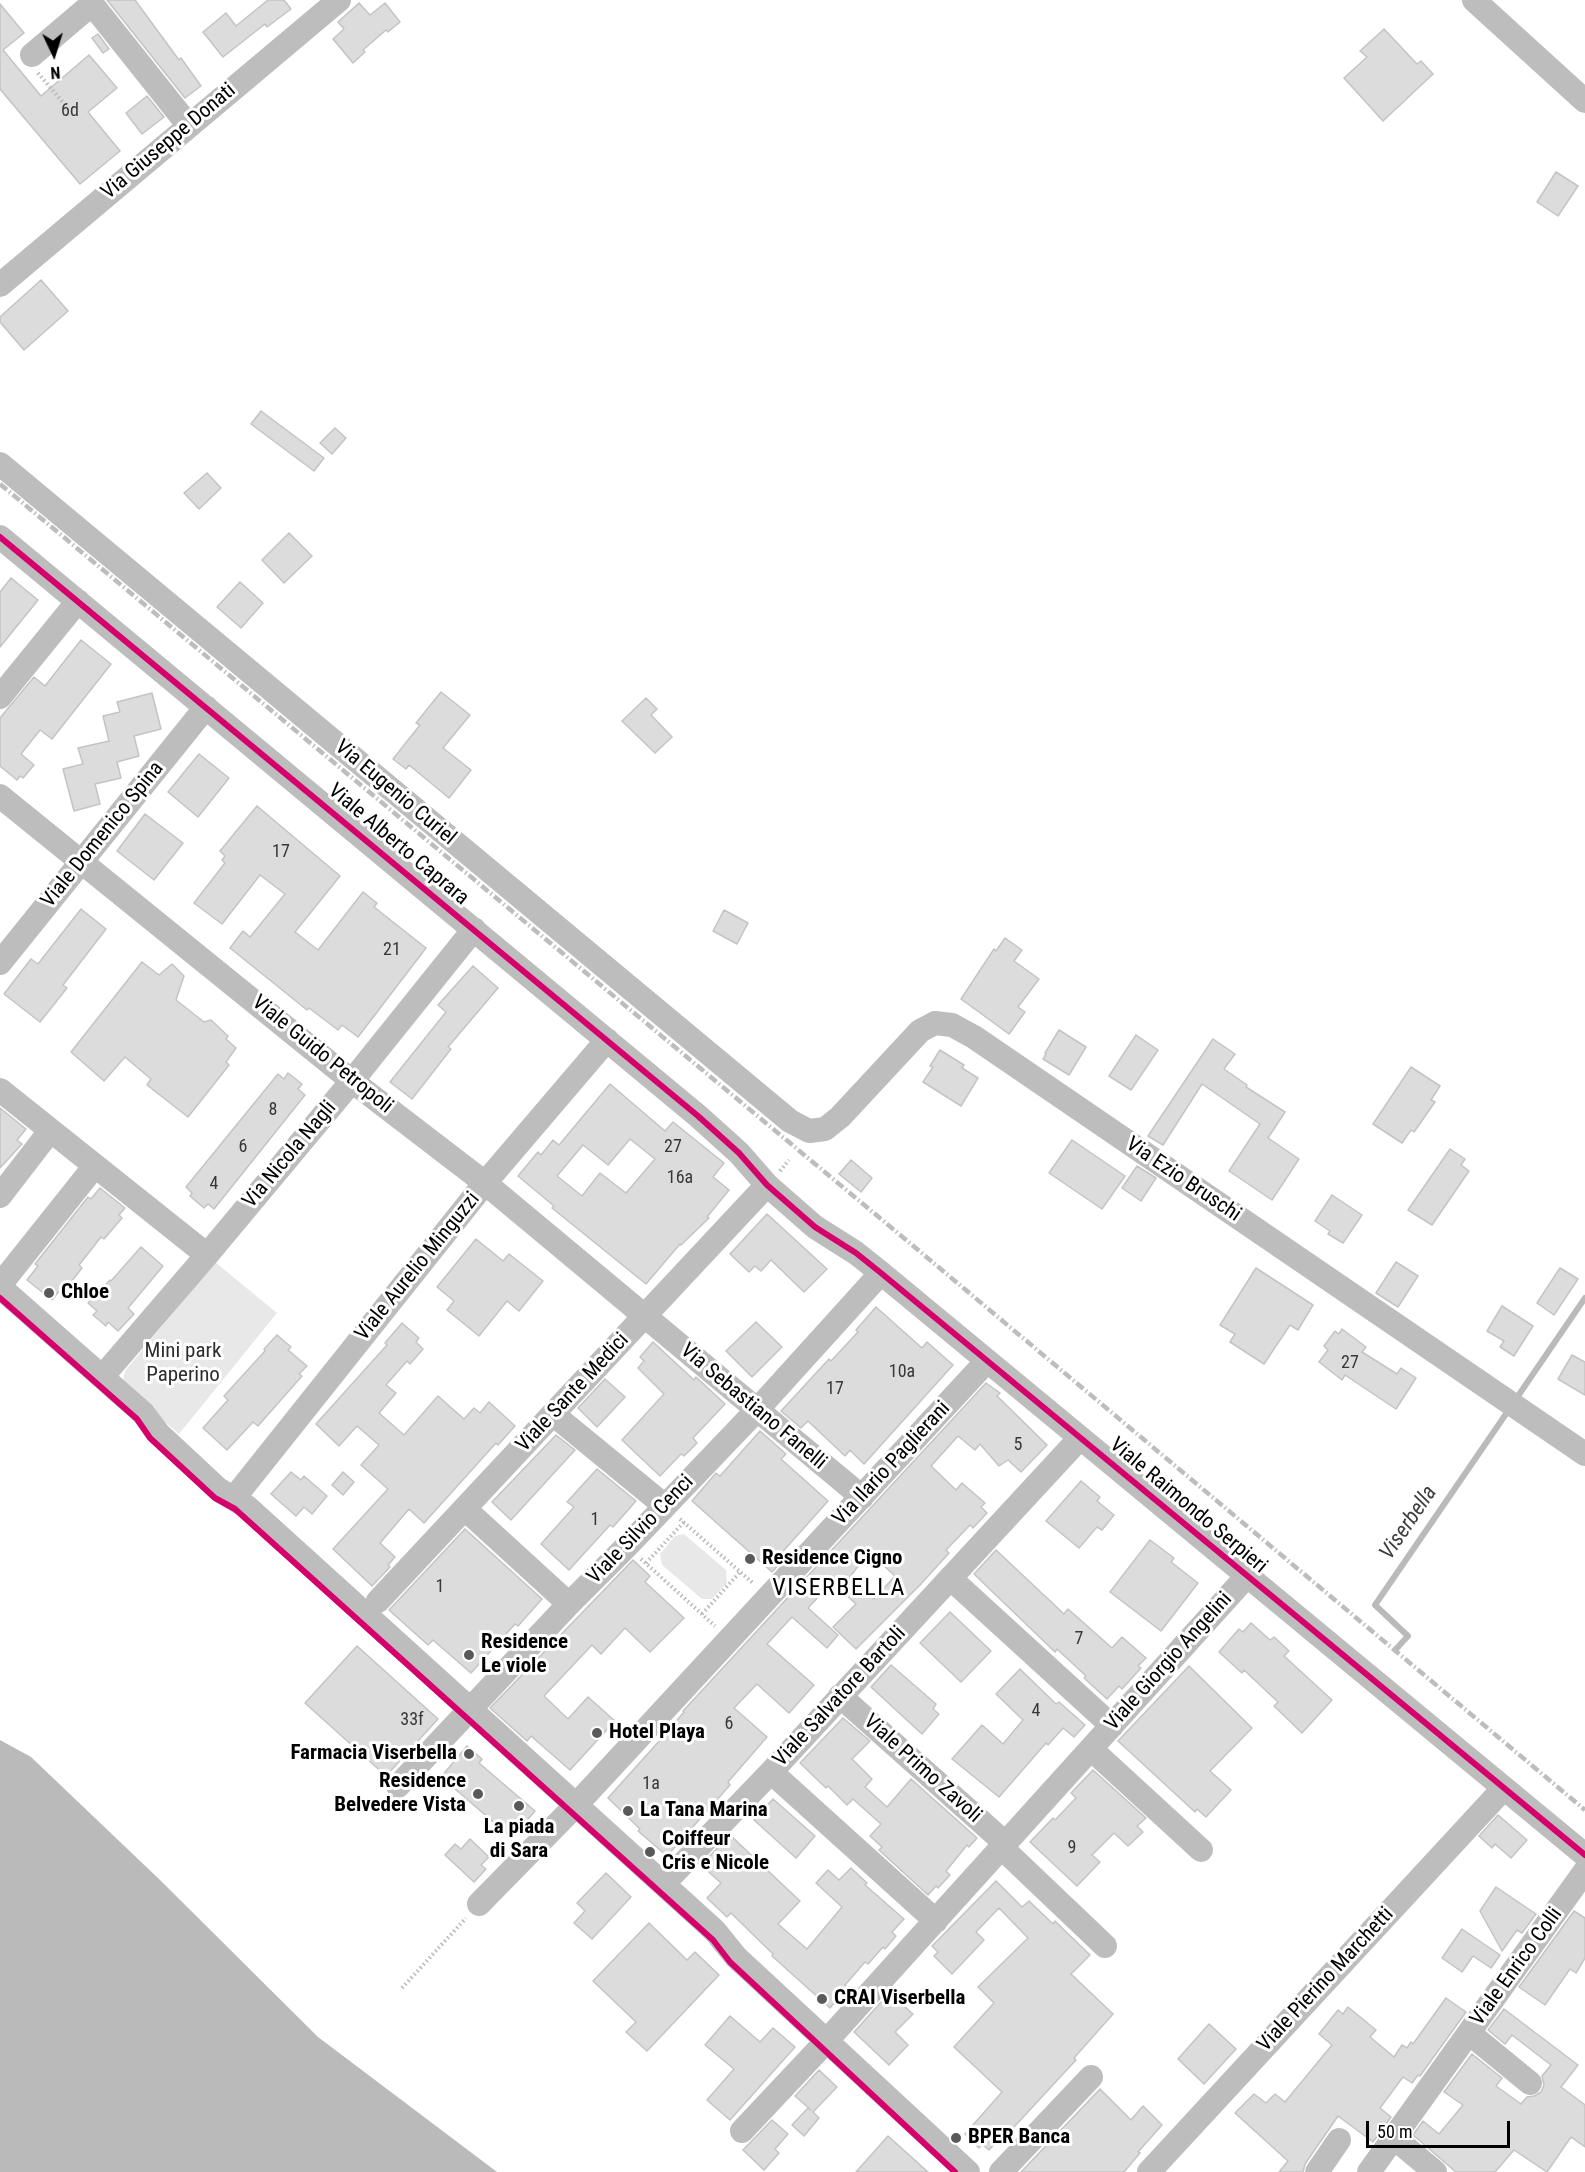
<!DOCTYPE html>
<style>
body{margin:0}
#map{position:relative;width:1585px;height:2172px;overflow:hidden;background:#fff;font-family:"Roboto Condensed",sans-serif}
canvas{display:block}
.north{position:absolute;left:24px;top:24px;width:60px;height:60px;-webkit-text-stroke:4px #fff;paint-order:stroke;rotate:176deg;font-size:16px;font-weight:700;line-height:24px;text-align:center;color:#000}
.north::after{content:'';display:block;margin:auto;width:21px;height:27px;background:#000;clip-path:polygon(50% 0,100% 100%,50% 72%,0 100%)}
.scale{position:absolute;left:1366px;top:2121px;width:144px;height:27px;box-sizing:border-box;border:3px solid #000;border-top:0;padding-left:8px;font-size:18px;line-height:21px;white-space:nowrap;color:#000;-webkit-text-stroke:4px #fff;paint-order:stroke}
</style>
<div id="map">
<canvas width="1585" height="2172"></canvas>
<div class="north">N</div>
<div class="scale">50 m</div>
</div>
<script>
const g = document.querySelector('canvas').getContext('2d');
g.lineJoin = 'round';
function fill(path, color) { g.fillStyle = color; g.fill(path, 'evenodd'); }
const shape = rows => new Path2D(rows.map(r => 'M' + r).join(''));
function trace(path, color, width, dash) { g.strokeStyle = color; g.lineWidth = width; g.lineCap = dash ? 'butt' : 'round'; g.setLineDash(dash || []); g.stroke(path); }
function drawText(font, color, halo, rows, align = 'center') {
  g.font = font + ' "Roboto Condensed",sans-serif'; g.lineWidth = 6; g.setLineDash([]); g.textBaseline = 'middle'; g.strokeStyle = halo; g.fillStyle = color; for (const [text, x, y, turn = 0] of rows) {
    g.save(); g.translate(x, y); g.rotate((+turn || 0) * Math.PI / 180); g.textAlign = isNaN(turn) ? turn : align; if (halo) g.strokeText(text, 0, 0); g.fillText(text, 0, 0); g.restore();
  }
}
fill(shape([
 [215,1262,277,1313,179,1434,122,1385,125,1371],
 [684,1534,726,1570,727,1583,712,1599,702,1599,662,1565,660,1554,675,1536]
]), '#e8e8e8');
fill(shape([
 [0,1740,31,1757,160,1880,318,2037,497,2172,0,2172]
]), '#bababa');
trace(shape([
 [1518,1396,1585,1298],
 [1397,1648,1408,1636,1375,1605,1508,1411]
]), '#bababa', 6);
const building = shape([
 [107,0,135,0,179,60,181,58,201,86,185,98,107,0],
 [268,0,284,0,291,9,267,27,265,24,223,57,203,32,226,13,236,26,268,0],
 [359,3,370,15,385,3,400,22,388,32,386,30,363,50,365,52,353,63,333,39,344,29,338,22,359,3],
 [0,4,24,33,3,50,41,96,89,55,117,88,88,112,120,151,80,184,0,89,0,4],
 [1384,29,1417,64,1421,61,1433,74,1383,121,1344,78,1367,57,1360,51,1384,29],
 [98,34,109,49,103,53,92,38,98,34],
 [147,96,164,117,142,134,126,113,147,96],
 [1556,172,1578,186,1558,216,1537,202,1556,172],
 [41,280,68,311,24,350,0,322,0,317,41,280],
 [261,411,324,458,314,471,251,424,261,411],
 [335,428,346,438,332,454,320,443,335,428],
 [207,473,221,488,199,509,184,493,207,473],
 [289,533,312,556,284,583,262,560,289,533],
 [11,578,38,600,0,647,0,592,11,578],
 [240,582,263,603,241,628,217,607,240,582],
 [81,640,111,664,52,739,40,730,21,754,34,765,23,778,20,776,17,780,0,766,0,718,34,677,45,686,81,640],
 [441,692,470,715,443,748,471,770,449,798,409,765,406,769,393,759,420,725,416,723,441,692],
 [152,693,161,729,134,736,139,756,117,762,121,778,95,784,100,804,74,811,63,769,83,764,78,748,109,741,103,716,120,712,117,702,152,693],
 [646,698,657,709,651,715,672,737,655,753,622,721,646,698],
 [199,754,229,778,198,817,168,792,199,754],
 [257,806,340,876,295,932,318,950,363,892,377,903,374,907,426,948,358,1037,342,1025,338,1030,309,1008,307,1010,230,948,243,931,250,937,285,894,260,875,222,924,194,903,225,863,222,860,225,856,220,851,257,806],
 [145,814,183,843,154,880,117,851,145,814],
 [81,909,106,929,63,985,67,988,40,1022,4,994,31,959,38,964,81,909],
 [724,910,748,923,737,944,713,931,724,910],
 [1005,938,1022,950,1014,961,1039,979,1018,1007,1025,1012,1009,1034,961,999,994,949,996,951,1005,938],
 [142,962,159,975,172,964,184,976,176,1000,204,1022,211,1020,228,1036,226,1039,236,1048,226,1062,229,1065,188,1117,147,1085,151,1079,125,1057,104,1081,71,1052,142,962],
 [473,966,498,988,448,1047,451,1049,412,1099,390,1082,446,1012,438,1005,473,966],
 [1059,1030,1086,1047,1069,1075,1043,1059,1046,1054,1045,1053,1059,1030],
 [1136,1035,1158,1050,1131,1090,1109,1076,1136,1035],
 [1213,1039,1235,1054,1224,1069,1247,1085,1246,1087,1285,1112,1268,1138,1299,1159,1272,1200,1229,1171,1260,1124,1202,1084,1163,1145,1148,1136,1213,1039],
 [940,1050,964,1065,962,1068,978,1078,961,1106,923,1082,933,1067,930,1066,940,1050],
 [1411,1067,1440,1086,1431,1100,1435,1102,1414,1132,1411,1130,1402,1143,1373,1124,1411,1067],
 [288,1073,302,1084,298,1089,305,1095,214,1209,208,1204,204,1208,190,1196,192,1193,186,1187,278,1074,284,1079,288,1073],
 [610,1084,665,1131,673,1122,724,1163,713,1177,729,1190,707,1217,709,1218,681,1245,680,1244,646,1284,552,1208,554,1206,518,1176,538,1152,541,1155,553,1140,559,1145,610,1084],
 [630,1139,655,1159,626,1193,600,1173,582,1196,557,1176,583,1145,608,1165,630,1139],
 [0,1108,26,1129,17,1140,22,1144,0,1168,0,1108],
 [1072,1140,1125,1176,1102,1209,1049,1173,1072,1140],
 [1450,1149,1465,1159,1461,1165,1469,1171,1432,1225,1408,1210,1450,1149],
 [851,1160,872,1178,861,1192,839,1174,851,1160],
 [1137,1166,1156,1178,1141,1201,1122,1188,1137,1166],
 [100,1188,125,1208,119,1215,122,1218,104,1239,101,1237,79,1265,82,1268,67,1287,64,1285,52,1300,27,1280,38,1266,35,1264,88,1197,91,1199,100,1188],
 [1332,1195,1362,1215,1343,1243,1328,1234,1330,1231,1315,1221,1332,1195],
 [767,1214,827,1269,804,1292,771,1260,761,1271,755,1266,749,1272,730,1254,767,1214],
 [476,1239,503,1261,509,1254,543,1281,519,1311,507,1301,479,1336,447,1310,454,1301,437,1287,476,1239],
 [141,1247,163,1266,128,1308,134,1314,118,1331,108,1322,106,1326,93,1315,97,1311,88,1303,110,1280,111,1281,141,1247],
 [1396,1262,1418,1276,1398,1307,1376,1293,1396,1262],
 [1256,1268,1313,1305,1298,1330,1290,1325,1264,1364,1230,1342,1235,1334,1220,1325,1256,1268],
 [1560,1268,1578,1279,1554,1315,1537,1303,1560,1268],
 [1502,1306,1533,1326,1514,1356,1500,1347,1504,1341,1487,1331,1502,1306],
 [876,1307,922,1348,927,1342,953,1365,864,1464,850,1450,845,1456,808,1421,801,1428,781,1411,829,1359,831,1361,858,1332,856,1330,876,1307],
 [756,1322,782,1347,752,1377,726,1351,756,1322],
 [402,1323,419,1338,416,1342,423,1349,410,1364,407,1361,386,1385,396,1393,379,1413,404,1435,438,1396,464,1419,474,1408,480,1413,489,1402,515,1426,498,1445,496,1443,424,1523,409,1509,380,1543,395,1557,388,1565,390,1567,372,1586,333,1549,388,1489,361,1465,379,1445,357,1426,339,1446,316,1424,387,1345,385,1343,402,1323],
 [1342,1329,1366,1347,1362,1352,1397,1374,1401,1368,1416,1378,1396,1409,1345,1375,1342,1380,1319,1362,1328,1350,1324,1346,1335,1331,1339,1334,1342,1329],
 [277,1335,291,1347,288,1350,307,1366,299,1374,302,1376,258,1426,253,1422,227,1450,203,1428,228,1400,224,1396,265,1351,264,1349,277,1335],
 [653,1342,694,1380,696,1377,725,1404,693,1438,697,1443,684,1456,681,1454,660,1476,622,1440,664,1394,638,1368,644,1361,640,1357,653,1342],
 [1572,1355,1585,1362,1585,1395,1558,1379,1572,1355],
 [605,1379,625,1397,597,1427,578,1408,605,1379],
 [986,1383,1000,1393,997,1396,1047,1445,1021,1472,1008,1460,999,1466,980,1444,975,1450,958,1436,931,1466,956,1490,962,1483,985,1503,981,1507,987,1513,973,1528,970,1525,946,1550,949,1553,920,1585,856,1649,833,1627,856,1604,832,1582,808,1608,838,1635,827,1648,792,1617,767,1644,814,1685,789,1713,757,1684,734,1708,767,1737,728,1782,730,1785,667,1856,638,1831,640,1829,608,1798,661,1739,684,1712,683,1711,986,1383],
 [869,1552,895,1576,874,1599,849,1578,869,1552],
 [760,1431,786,1454,781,1459,828,1501,778,1557,782,1561,772,1572,692,1501,716,1473,720,1476,760,1431],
 [556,1435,575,1450,511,1520,492,1502,556,1435],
 [597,1469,636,1501,613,1527,610,1525,569,1570,541,1544,574,1507,567,1502,597,1469],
 [291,1472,301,1480,304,1476,327,1496,312,1514,304,1507,296,1516,271,1494,291,1472],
 [343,1472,354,1482,343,1495,332,1485,343,1472],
 [1081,1481,1100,1497,1097,1501,1114,1515,1102,1530,1097,1527,1079,1548,1046,1521,1081,1481],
 [465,1529,542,1599,518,1626,515,1624,471,1673,433,1640,428,1645,389,1610,465,1529],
 [1150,1540,1174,1558,1171,1562,1198,1583,1161,1631,1110,1592,1150,1540],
 [996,1550,1064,1614,1068,1609,1112,1648,1122,1637,1146,1658,1138,1666,1141,1668,1122,1689,1119,1686,1107,1699,1084,1678,1086,1676,1057,1649,1055,1652,974,1574,996,1550],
 [633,1560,650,1576,645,1582,684,1618,650,1652,625,1628,601,1654,592,1645,544,1696,568,1719,588,1697,615,1721,570,1770,531,1736,527,1741,490,1708,633,1560],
 [950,1612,991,1651,961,1682,920,1643,950,1612],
 [1251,1623,1270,1640,1274,1637,1289,1651,1284,1656,1332,1700,1302,1733,1274,1706,1278,1702,1244,1670,1242,1673,1219,1652,1239,1629,1243,1632,1251,1623],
 [357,1646,438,1719,386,1776,305,1703,357,1646],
 [891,1665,936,1704,933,1709,939,1714,922,1734,871,1687,891,1665],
 [1189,1666,1252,1728,1210,1771,1231,1790,1206,1817,1197,1809,1195,1812,1118,1741,1189,1666],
 [1020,1669,1056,1704,1059,1702,1085,1725,1074,1737,1063,1728,1048,1745,1046,1743,999,1797,952,1759,982,1725,1003,1744,1023,1720,996,1694,1020,1669],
 [843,1718,870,1741,852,1759,872,1779,865,1787,887,1807,911,1779,977,1838,969,1847,967,1845,946,1871,950,1875,938,1888,936,1886,928,1895,879,1850,882,1847,870,1836,881,1824,853,1799,847,1805,828,1786,826,1788,800,1763,843,1718],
 [467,1746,482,1759,479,1763,535,1811,512,1838,441,1777,467,1746],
 [1093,1770,1146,1818,1137,1826,1143,1832,1128,1846,1114,1833,1092,1855,1100,1862,1077,1886,1030,1842,1053,1818,1055,1820,1076,1798,1071,1793,1093,1770],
 [773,1799,815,1836,796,1858,754,1820,773,1799],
 [1498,1815,1527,1840,1511,1858,1495,1844,1492,1848,1479,1836,1498,1815],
 [730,1835,800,1901,778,1924,807,1949,842,1907,816,1883,828,1870,839,1880,851,1868,867,1883,865,1885,904,1919,892,1932,896,1936,885,1949,883,1947,868,1964,865,1962,845,1985,847,1987,830,2008,772,1956,773,1954,731,1913,727,1917,707,1898,721,1883,701,1865,730,1835],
 [470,1839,489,1857,481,1865,486,1869,474,1882,445,1855,455,1844,461,1849,470,1839],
 [606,1873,631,1897,592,1939,574,1923,585,1911,577,1903,606,1873],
 [996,1881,1022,1907,1029,1901,1053,1924,1055,1921,1090,1955,1071,1974,1113,2014,1074,2058,1076,2060,1002,2140,1000,2138,989,2150,982,2144,979,2148,965,2134,1002,2092,954,2047,994,2003,978,1987,1028,1938,999,1908,976,1932,984,1940,952,1974,934,1956,938,1952,932,1946,996,1881],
 [1496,1887,1536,1914,1522,1933,1517,1930,1502,1951,1480,1911,1496,1887],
 [1574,1911,1585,1918,1585,1958,1576,1973,1570,1969,1545,2005,1519,1987,1574,1911],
 [649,1923,687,1960,695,1952,719,1975,647,2051,626,2032,636,2022,593,1981,649,1923],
 [1462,1929,1500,1955,1491,1968,1473,1956,1462,1972,1442,1958,1462,1929],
 [1446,1998,1466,2012,1420,2076,1418,2075,1412,2083,1403,2077,1380,2108,1391,2117,1373,2142,1338,2116,1305,2164,1303,2172,1279,2172,1288,2161,1235,2113,1254,2094,1266,2103,1275,2094,1285,2102,1332,2045,1319,2034,1338,2010,1343,2014,1348,2007,1376,2030,1370,2037,1394,2057,1402,2045,1407,2048,1411,2042,1413,2044,1446,1998],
 [896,1999,913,2014,895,2032,908,2045,889,2065,854,2032,882,2001,889,2007,896,1999],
 [1504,2009,1578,2065,1561,2087,1585,2105,1585,2147,1571,2137,1547,2172,1514,2150,1495,2172,1456,2172,1413,2135,1423,2121,1439,2134,1463,2105,1444,2092,1472,2054,1502,2078,1496,2086,1521,2104,1527,2097,1534,2096,1541,2092,1544,2085,1542,2076,1551,2065,1512,2035,1505,2044,1488,2030,1504,2009],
 [730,2016,760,2042,773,2028,795,2047,730,2120,707,2100,734,2069,705,2045,730,2016],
 [1209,2024,1236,2049,1204,2084,1178,2059,1209,2024],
 [819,2070,837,2087,813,2112,819,2118,804,2136,792,2125,808,2108,811,2110,795,2096,819,2070],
 [1100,2089,1131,2120,1143,2106,1162,2125,1138,2152,1140,2153,1124,2172,1021,2172,1100,2089],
 [772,2120,788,2134,775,2149,779,2153,764,2170,743,2150,772,2120],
 [888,2136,928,2172,856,2172,888,2136]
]);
fill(building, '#dcdcdc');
trace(building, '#c4c4c4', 1.5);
trace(shape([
 [38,73,66,106],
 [780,1171,789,1160],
 [680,1519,754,1584],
 [641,1559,715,1626],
 [646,1563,684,1522],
 [702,1614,740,1572],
 [402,1988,466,1918]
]), '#b8b8b8', 4, [1.5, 3]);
trace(shape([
 [1474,0,1585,101],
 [32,55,92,4,189,126],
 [0,285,339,0],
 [0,464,790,1121,809,1131,825,1129,840,1117,920,1031,935,1023,952,1025,974,1037,1585,1454],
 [0,537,698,1116,739,1153,767,1185,815,1227,856,1253,881,1273,1585,1855],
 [0,697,78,601],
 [0,796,352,1081,485,1183,862,1497],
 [0,963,206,707],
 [0,1090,207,1255],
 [0,1196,50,1131],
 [0,1285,94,1167],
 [0,1287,143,1413,159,1434,218,1489,247,1507,715,1931,736,1957,968,2172],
 [102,1377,207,1255,352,1081,474,929],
 [554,1415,665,1506],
 [234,1498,485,1183,607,1040],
 [465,1509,569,1604],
 [950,1578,1112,1726],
 [378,1601,767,1185],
 [840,1696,1005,1843],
 [1091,1749,1201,1850],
 [771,1772,936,1921],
 [398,1786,569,1604,627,1546,756,1411,881,1273],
 [1001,1847,1105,1946],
 [673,1874,771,1772,1080,1438],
 [479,1904,576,1805,987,1361],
 [1469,2033,1530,2083],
 [742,2131,821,2047,1247,1576],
 [1393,2137,1435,2172],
 [1001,2172,1091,2077],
 [1149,2172,1504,1788],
 [1317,2172,1339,2140],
 [1369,2172,1585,1871]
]), '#bdbdbd', 24);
trace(shape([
 [0,484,905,1239,1585,1810]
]), '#bdbdbd', 4.5, [9, 3, 1.5, 3]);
trace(shape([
 [0,537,698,1116,739,1153,767,1185,815,1227,856,1253,881,1273,1585,1855],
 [0,1298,137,1419,150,1438,215,1498,235,1509,713,1940,730,1962,955,2172]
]), '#d6006c', 6);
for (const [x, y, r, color] of [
 [49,1293,6,"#595959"],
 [750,1559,6,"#595959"],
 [469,1655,6,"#595959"],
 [597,1733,6,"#595959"],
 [469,1754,6,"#595959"],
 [478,1794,6,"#595959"],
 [519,1806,6,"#595959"],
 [628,1811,6,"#595959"],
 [650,1852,6,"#595959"],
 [822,1999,6,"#595959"],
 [956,2138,6,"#595959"]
]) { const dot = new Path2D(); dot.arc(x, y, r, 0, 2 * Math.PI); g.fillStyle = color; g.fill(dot); trace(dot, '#fff', 2); }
drawText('18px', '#373737', null, [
 ["6d",70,111],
 ["17",281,852],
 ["21",392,950],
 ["8",273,1110],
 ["6",243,1147],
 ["27",673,1147],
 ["16a",680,1178],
 ["4",214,1184],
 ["27",1350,1363],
 ["10a",902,1372],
 ["17",835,1389],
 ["5",1018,1445],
 ["1",595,1520],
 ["1",440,1587],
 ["7",1079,1639],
 ["4",1036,1711],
 ["33f",412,1720],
 ["6",729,1724],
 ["1a",651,1784],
 ["9",1072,1848]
]);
drawText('21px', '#000', '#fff', [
 ["Via Giuseppe Donati",169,142,-40],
 ["Via Eugenio Curiel",395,793,40],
 ["Viale Domenico Spina",103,835,-51],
 ["Viale Alberto Caprara",398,845,40],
 ["Viale Guido Petropoli",322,1055,39],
 ["Via Nicola Nagli",290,1155,-50],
 ["Via Ezio Bruschi",1183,1180,34],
 ["Viale Aurelio Minguzzi",418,1267,-51],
 ["Viale Sante Medici",573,1393,-47],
 ["Via Sebastiano Fanelli",753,1407,40],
 ["Via Ilario Paglierani",892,1464,-47],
 ["Viale Raimondo Serpieri",1188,1506,40],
 ["Viale Silvio Cenci",641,1530,-46],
 ["Viale Giorgio Angelini",1169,1662,-48],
 ["Viale Salvatore Bartoli",840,1697,-47],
 ["Viale Primo Zavoli",922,1769,42],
 ["Viale Enrico Colli",1517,1967,-54],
 ["Viale Pierino Marchetti",1326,1980,-47]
]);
drawText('bold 21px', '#000', '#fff', [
 ["Chloe",61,1293],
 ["Residence Cigno",762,1559],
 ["Residence",481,1643],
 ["Le viole",481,1667],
 ["Hotel Playa",609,1733],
 ["Farmacia Viserbella",457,1754,"right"],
 ["Residence",466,1782,"right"],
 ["Belvedere Vista",466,1806,"right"],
 ["La Tana Marina",640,1811],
 ["La piada",519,1828,"center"],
 ["di Sara",519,1852,"center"],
 ["Coiffeur",662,1840],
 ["Cris e Nicole",662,1864],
 ["CRAI Viserbella",834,1999],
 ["BPER Banca",968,2138]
], 'left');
drawText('21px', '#2d2d2d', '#fff', [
 ["Mini park",183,1352],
 ["Paperino",183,1376]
]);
drawText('italic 22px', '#3e3e3e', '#fff', [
 ["Viserbella",1409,1523,-56]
]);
g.letterSpacing = '1.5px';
drawText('24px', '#000', '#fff', [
 ["VISERBELLA",839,1589]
]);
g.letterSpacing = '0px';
</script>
